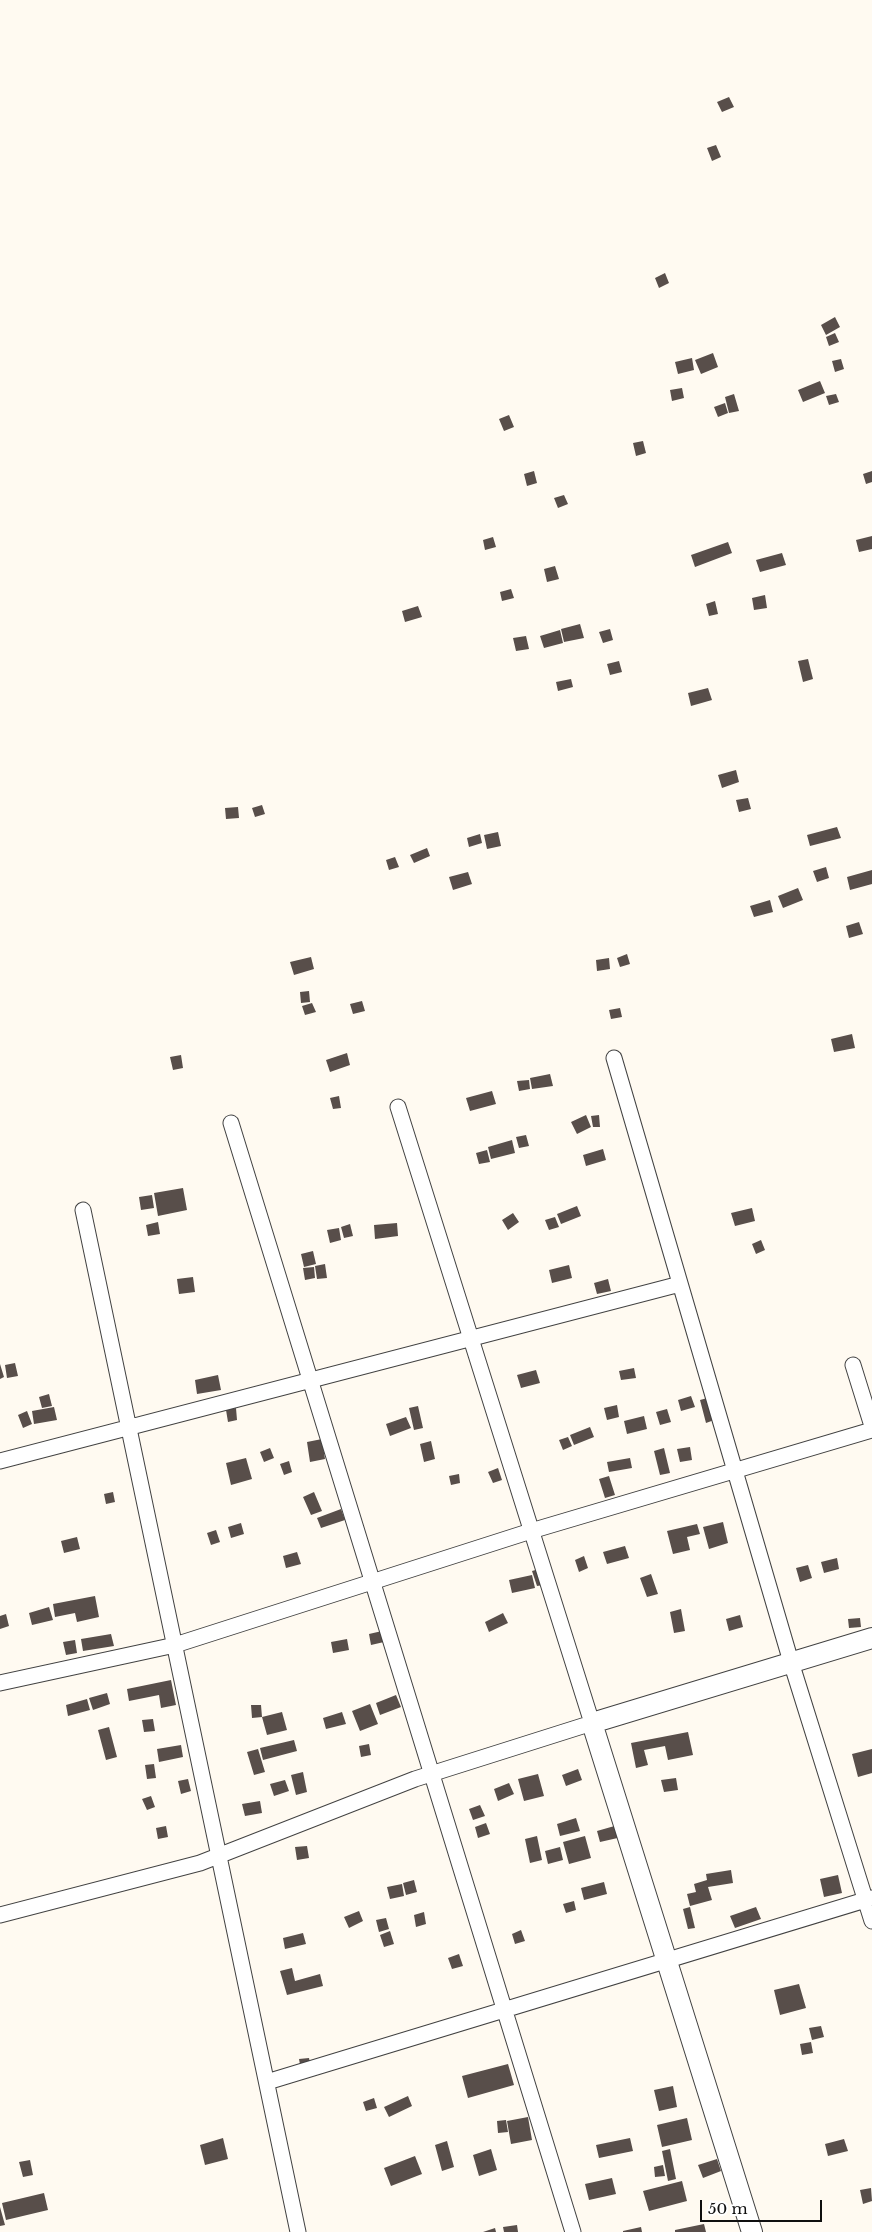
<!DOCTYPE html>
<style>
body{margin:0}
#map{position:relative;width:872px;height:2232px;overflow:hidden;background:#fffaf1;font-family:"Libre Baskerville",serif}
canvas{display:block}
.scale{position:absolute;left:700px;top:2200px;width:122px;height:22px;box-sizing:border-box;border:2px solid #0f0f0f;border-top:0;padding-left:6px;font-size:15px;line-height:18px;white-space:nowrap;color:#0f0f0f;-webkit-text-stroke:4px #fff;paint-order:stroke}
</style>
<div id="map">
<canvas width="872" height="2232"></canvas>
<div class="scale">50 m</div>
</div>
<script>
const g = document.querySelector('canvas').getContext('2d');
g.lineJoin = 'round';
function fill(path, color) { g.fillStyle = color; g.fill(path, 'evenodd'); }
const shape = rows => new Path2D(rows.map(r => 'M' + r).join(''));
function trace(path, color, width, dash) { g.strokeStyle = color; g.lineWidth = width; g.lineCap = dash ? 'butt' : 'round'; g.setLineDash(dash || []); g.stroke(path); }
fill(shape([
 [729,97,734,107,722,112,717,102],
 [716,145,721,157,712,161,707,148],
 [665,273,669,283,659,288,655,278],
 [835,317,840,327,826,335,821,325],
 [835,333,839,342,829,346,826,337],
 [713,353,718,367,701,374,695,360],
 [692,358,694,370,678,374,675,362],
 [841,359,844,369,835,372,832,361],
 [820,381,825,393,803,402,798,390],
 [682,388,684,398,672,401,670,390],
 [734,394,739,411,729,413,725,397],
 [836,394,839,402,829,405,826,396],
 [725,403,728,413,718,417,714,407],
 [509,415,514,427,504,431,499,419],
 [643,441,646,453,636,456,633,443],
 [534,471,537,483,527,486,524,474],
 [872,471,872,482,866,484,863,474],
 [564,495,568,504,558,508,554,498],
 [872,536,872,549,859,552,856,540],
 [493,537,496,547,485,550,483,540],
 [728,542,732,553,695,567,691,555],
 [782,553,786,565,760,572,756,560],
 [555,566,559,579,547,582,544,569],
 [511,589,514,598,502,601,500,592],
 [765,595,767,608,754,610,752,598],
 [715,601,718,614,709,616,706,604],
 [418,606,422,617,405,622,402,611],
 [580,624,584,638,564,642,561,629],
 [610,629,613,640,603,643,599,632],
 [560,630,563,643,544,648,540,636],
 [526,636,529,649,516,651,513,638],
 [808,659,813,679,803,682,798,661],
 [619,661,622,672,610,675,607,664],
 [571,679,573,687,558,691,556,682],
 [708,688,712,700,691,706,688,693],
 [736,770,739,782,722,788,718,775],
 [748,798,751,809,739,812,736,800],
 [262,805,265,814,255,817,252,808],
 [238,807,239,818,226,819,225,808],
 [837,827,841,838,810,846,807,835],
 [498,832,501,846,487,849,484,835],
 [480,834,482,843,469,847,467,838],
 [427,848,430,856,414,863,410,855],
 [395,857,399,867,389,870,386,860],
 [826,867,829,878,817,882,813,871],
 [872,870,872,884,850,890,847,877],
 [468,872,472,884,453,890,449,877],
 [798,888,803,900,783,908,778,896],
 [770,900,773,912,754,917,750,906],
 [859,922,863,934,849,938,846,926],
 [627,954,630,964,620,967,617,958],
 [311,957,314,969,294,975,290,962],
 [609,958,610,969,597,971,596,960],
 [309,991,310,1002,301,1003,300,992],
 [362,1001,365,1011,353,1014,350,1004],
 [312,1003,316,1012,305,1015,302,1006],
 [620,1008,622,1017,611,1019,609,1010],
 [852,1034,855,1048,834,1052,831,1039],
 [347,1053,350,1065,330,1072,326,1060],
 [181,1055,183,1068,173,1070,170,1057],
 [550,1074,553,1086,532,1089,530,1078],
 [529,1080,530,1089,519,1091,517,1081],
 [492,1091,496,1104,470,1111,466,1098],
 [339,1096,341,1108,333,1109,330,1098],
 [586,1115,591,1127,577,1134,571,1122],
 [599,1115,600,1127,593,1127,591,1116],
 [526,1135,529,1146,519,1148,516,1137],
 [512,1140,515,1153,491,1159,488,1147],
 [603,1149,606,1160,586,1166,583,1155],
 [487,1150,490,1162,479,1164,476,1153],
 [183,1188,187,1210,158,1216,154,1193],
 [152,1195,154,1208,141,1210,139,1197],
 [577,1206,581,1216,561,1224,557,1214],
 [752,1208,755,1221,735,1226,731,1213],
 [513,1213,519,1222,508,1230,502,1220],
 [555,1217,559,1227,549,1230,545,1220],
 [158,1222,160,1234,148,1236,146,1225],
 [397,1223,398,1236,375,1239,374,1225],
 [350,1224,353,1236,344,1238,341,1227],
 [339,1228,341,1240,330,1243,327,1230],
 [761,1240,765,1250,756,1254,752,1244],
 [313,1251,316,1264,304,1267,301,1254],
 [325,1264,327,1278,317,1279,315,1266],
 [569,1265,572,1278,552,1283,549,1270],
 [314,1267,315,1278,305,1280,303,1268],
 [193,1277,195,1292,179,1294,177,1279],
 [608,1279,611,1291,597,1294,594,1283],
 [15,1363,18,1376,7,1378,5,1365],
 [0,1364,4,1377,0,1379],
 [634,1368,636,1378,621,1380,619,1371],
 [536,1370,540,1383,521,1388,517,1375],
 [218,1375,221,1390,197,1394,195,1380],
 [49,1394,52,1406,42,1408,39,1397],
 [691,1396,695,1407,681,1411,678,1400],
 [711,1397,717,1419,706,1423,700,1400],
 [617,1405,619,1417,607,1420,604,1408],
 [418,1406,423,1428,414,1430,409,1408],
 [54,1407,57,1420,34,1424,32,1411],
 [236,1408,237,1420,228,1422,226,1410],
 [667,1409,671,1422,660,1425,656,1412],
 [27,1411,32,1424,23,1428,18,1415],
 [644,1416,647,1429,627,1434,624,1421],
 [406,1417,411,1428,390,1436,386,1424],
 [590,1427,594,1437,574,1445,570,1435],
 [568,1437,572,1446,563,1450,559,1440],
 [322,1439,325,1459,310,1462,307,1442],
 [431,1441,435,1459,424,1462,420,1444],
 [690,1447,692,1460,680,1462,677,1449],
 [270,1448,274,1458,264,1462,260,1452],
 [664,1448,670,1473,660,1475,654,1451],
 [246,1458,252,1479,231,1485,226,1463],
 [630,1458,632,1468,609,1472,607,1462],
 [289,1461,292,1472,284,1475,280,1464],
 [498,1468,502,1480,493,1483,488,1472],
 [459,1474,460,1483,451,1485,449,1476],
 [609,1476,615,1495,605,1498,599,1479],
 [113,1492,115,1502,106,1504,104,1494],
 [314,1492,322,1511,311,1515,303,1497],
 [341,1509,345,1520,321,1528,317,1518],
 [723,1522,728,1543,709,1549,703,1527],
 [241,1523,244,1534,231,1538,228,1527],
 [697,1524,700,1534,687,1537,690,1550,673,1554,667,1531],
 [216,1530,220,1542,211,1545,207,1533],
 [77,1537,80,1549,64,1553,61,1541],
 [625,1546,629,1558,607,1564,603,1552],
 [297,1552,301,1564,286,1568,283,1556],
 [584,1556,588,1568,579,1572,575,1560],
 [837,1558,839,1569,824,1573,821,1562],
 [808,1565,812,1578,800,1582,796,1568],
 [539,1569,543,1585,537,1586,532,1571],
 [651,1574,658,1594,647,1597,640,1578],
 [532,1575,535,1588,512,1593,509,1580],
 [95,1596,99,1617,77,1622,75,1613,55,1617,53,1604],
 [49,1607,53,1620,32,1625,29,1613],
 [681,1609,685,1631,674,1633,670,1612],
 [503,1613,508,1623,489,1632,485,1622],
 [6,1614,9,1626,0,1629,0,1616],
 [740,1615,743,1627,729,1631,726,1619],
 [860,1618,861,1627,849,1628,848,1619],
 [382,1631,384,1642,371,1645,369,1634],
 [111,1634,114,1646,83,1651,81,1639],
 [347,1639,349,1650,333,1653,331,1642],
 [75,1640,77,1653,66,1655,63,1642],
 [171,1680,176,1705,161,1708,159,1695,129,1701,127,1689],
 [107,1693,110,1704,93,1710,89,1698],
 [396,1695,401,1707,380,1715,376,1703],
 [87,1699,90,1710,68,1716,66,1705],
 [370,1704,378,1724,360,1731,352,1711],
 [251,1705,261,1705,262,1717,252,1718],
 [282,1712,287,1730,267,1735,262,1717],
 [342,1712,346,1724,326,1729,323,1718],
 [153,1719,155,1731,144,1732,142,1720],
 [109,1727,117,1757,106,1760,98,1730],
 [688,1732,693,1755,668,1760,665,1746,644,1750,648,1765,636,1768,631,1743],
 [294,1740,297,1751,263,1760,260,1748],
 [369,1744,371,1755,361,1757,359,1746],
 [181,1745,183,1757,159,1762,157,1749],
 [258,1749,265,1772,254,1775,247,1752],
 [872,1749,872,1773,858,1777,852,1754],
 [154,1764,156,1778,147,1779,145,1765],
 [578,1769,582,1780,566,1786,562,1775],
 [303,1772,307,1792,296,1795,291,1775],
 [538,1774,544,1796,524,1801,518,1779],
 [676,1778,678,1790,664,1792,661,1780],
 [188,1779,191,1791,181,1794,178,1781],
 [285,1780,289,1791,274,1796,270,1784],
 [509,1783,514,1794,498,1801,494,1789],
 [151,1796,155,1807,147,1810,142,1799],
 [260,1801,262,1813,245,1816,242,1804],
 [480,1805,485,1816,473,1820,469,1809],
 [576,1818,580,1831,560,1836,557,1824],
 [486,1823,490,1834,478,1838,475,1827],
 [618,1825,622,1837,600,1842,597,1831],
 [166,1826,168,1837,158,1839,156,1828],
 [537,1836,542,1860,530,1863,525,1839],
 [585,1836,591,1858,569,1864,563,1842],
 [307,1846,309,1858,297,1860,295,1847],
 [560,1847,563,1860,548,1864,545,1851],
 [731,1870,733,1883,708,1887,712,1900,690,1906,687,1894,696,1892,694,1884,707,1880,706,1874],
 [838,1875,842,1893,824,1897,820,1879],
 [414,1880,417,1892,406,1895,403,1883],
 [604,1882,607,1894,584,1900,581,1888],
 [402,1884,404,1896,390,1899,387,1887],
 [574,1901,576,1910,566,1913,563,1904],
 [690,1907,695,1928,688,1929,683,1909],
 [756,1907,761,1919,735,1928,730,1916],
 [359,1911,363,1921,349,1928,344,1917],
 [424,1912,426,1924,416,1927,414,1915],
 [386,1918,389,1929,379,1932,376,1920],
 [521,1930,525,1941,515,1944,512,1934],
 [390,1931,394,1944,384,1947,380,1935],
 [303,1933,306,1944,285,1949,283,1938],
 [459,1954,463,1966,452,1969,448,1958],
 [292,1968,295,1981,320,1974,323,1986,287,1995,280,1971],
 [799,1984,806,2008,780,2015,774,1990],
 [821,2026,824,2037,812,2040,809,2028],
 [811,2042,813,2053,802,2055,800,2044],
 [309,2058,311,2068,301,2070,299,2059],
 [508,2064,514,2085,468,2098,462,2076],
 [673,2086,677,2107,659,2111,654,2090],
 [408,2096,412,2106,389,2117,384,2107],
 [374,2098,377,2108,366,2111,363,2102],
 [528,2117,532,2140,511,2144,507,2121],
 [687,2118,692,2140,662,2147,657,2125],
 [506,2120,508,2132,498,2133,497,2121],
 [223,2138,228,2159,205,2165,200,2145],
 [630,2138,633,2151,599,2158,596,2145],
 [844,2139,848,2151,828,2156,825,2144],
 [447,2141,454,2167,442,2171,435,2145],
 [491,2149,497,2170,479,2176,473,2155],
 [670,2149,676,2179,668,2181,662,2151],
 [415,2156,422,2174,391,2186,384,2168],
 [717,2159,721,2171,703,2178,698,2165],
 [30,2160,33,2175,23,2177,19,2162],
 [663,2165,665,2176,655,2177,654,2167],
 [612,2178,616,2194,589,2200,585,2184],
 [682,2181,687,2201,649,2211,643,2191],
 [871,2188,872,2201,863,2204,860,2190],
 [44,2193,48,2210,6,2220,2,2203],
 [0,2207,5,2225,0,2226],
 [704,2224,706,2232,675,2232,675,2230],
 [517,2225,518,2232,504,2232,503,2227],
 [641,2227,642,2232,623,2232,623,2231],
 [495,2228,496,2232,483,2232]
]), '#584e4a');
const minor = shape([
 [614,1058,791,1662,872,1921],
 [231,1123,573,2232],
 [83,1210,298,2232],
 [853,1365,872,1426],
 [0,1461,680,1284],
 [0,1683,175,1645,531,1531,872,1430],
 [0,1915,200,1863,415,1779,592,1723,398,1107],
 [267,2082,872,1898]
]);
const tertiary = shape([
 [752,2232,592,1723,872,1638]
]);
trace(minor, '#424242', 17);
trace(tertiary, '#424242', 22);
trace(minor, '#fff', 15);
trace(tertiary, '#fff', 20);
</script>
